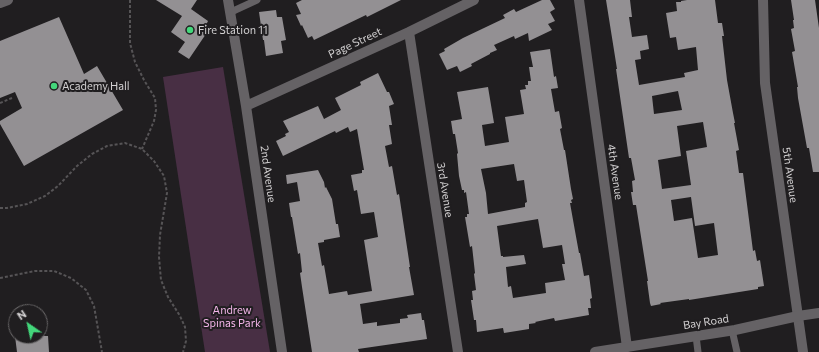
<!DOCTYPE html>
<style>
body{margin:0}
#map{position:relative;width:819px;height:352px;overflow:hidden;background:#201e20;font-family:Commissioner,sans-serif}
canvas{display:block}
.north{position:absolute;left:8px;top:304px;width:40px;height:40px;box-sizing:border-box;background:#201e20;border:1px solid #686667;border-radius:50%;rotate:326deg;font-size:11px;font-weight:700;line-height:16px;text-align:center;color:#d3d1d2}
.north::after{content:'';display:block;margin:auto;width:14px;height:18px;background:#43d77b;clip-path:polygon(50% 0,100% 100%,50% 72%,0 100%)}
</style>
<div id="map">
<canvas width="819" height="352"></canvas>
<div class="north">N</div>
</div>
<script>
const g = document.querySelector('canvas').getContext('2d');
g.lineJoin = 'round';
function fill(path, color) { g.fillStyle = color; g.fill(path, 'evenodd'); }
const shape = rows => new Path2D(rows.map(r => 'M' + r).join(''));
function trace(path, color, width, dash) { g.strokeStyle = color; g.lineWidth = width; g.lineCap = dash ? 'butt' : 'round'; g.setLineDash(dash || []); g.stroke(path); }
function drawText(font, color, halo, rows, align = 'center') {
  g.font = font + ' Commissioner,sans-serif'; g.lineWidth = 4; g.setLineDash([]); g.textBaseline = 'middle'; g.strokeStyle = halo; g.fillStyle = color; for (const [text, x, y, turn = 0] of rows) {
    g.save(); g.translate(x, y); g.rotate((+turn || 0) * Math.PI / 180); g.textAlign = isNaN(turn) ? turn : align; if (halo) g.strokeText(text, 0, 0); g.fillText(text, 0, 0); g.restore();
  }
}
fill(shape([
 [223,67,270,352,205,352,163,77]
]), '#482f44');
fill(shape([
 [156,0,197,0,191,9,208,21,206,25,210,28,189,59,178,52,185,42,171,32,182,16],
 [302,0,401,0,367,17,366,15,314,40,312,36,308,38,302,25,301,26,296,15,301,14,296,3],
 [542,0,550,0,555,9,550,12,555,21,548,24,552,30,529,41,528,33,515,39,514,36,494,45,497,50,490,53,490,54,471,64,472,66,460,72,457,66,447,70,439,54,445,51,444,49,463,38,505,18,503,15,514,9,516,12],
 [606,0,630,0,632,17,629,17,632,37,647,35,649,49,640,51,641,59,635,60,639,85,685,77,684,73,698,70,696,47,678,50,676,37,670,38,666,13,677,11,676,2,681,2,681,1,687,0,715,0,718,23,722,23,724,36,722,36,727,80,733,113,735,123,734,123,739,150,736,151,739,173,743,173,753,251,755,250,757,261,760,260,764,286,758,287,758,289,689,300,689,299,660,303,661,304,651,306,650,303,647,281,648,281,636,205,633,205,631,192,633,192,632,181,635,180,631,158,629,158,616,69,617,69],
 [678,91,682,110,654,114,652,96],
 [703,122,707,147,686,151,691,185,662,189,658,160,681,156,677,126],
 [691,197,695,226,714,223,718,255,698,258,692,218,674,221,671,200],
 [791,0,815,0,819,28,819,172,813,172,809,148,807,148,798,98,797,87,798,87,792,52,795,51,791,29,794,28,793,20,794,20],
 [276,10,277,17,282,17,286,40,281,41,283,53,266,56,264,40,263,40,259,12],
 [59,17,84,74,97,66,123,110,24,166,0,124,0,121,22,108,15,92,0,98,0,41],
 [550,49,554,77,556,76,558,88,551,89,555,112,559,111,562,128,560,129,564,150,565,150,571,189,573,199,571,200,572,203,570,203,575,231,579,253,580,253,584,276,589,275,592,298,590,299,591,308,588,308,589,315,555,321,554,318,535,322,536,323,529,324,529,329,504,333,503,328,477,332,476,320,474,320,471,300,473,300,472,291,476,290,474,274,475,273,472,246,470,247,465,217,467,217,467,214,469,214,466,192,464,193,464,190,462,190,459,176,457,154,458,153,455,134,453,134,451,121,462,119,457,92,488,87,494,123,482,125,485,146,509,142,505,117,524,114,520,90,526,89,525,85,528,85,528,81,531,81,529,67,533,67,530,52],
 [514,164,517,181,524,180,527,202,525,203,525,207,488,214,486,193,481,169],
 [538,219,543,248,562,245,565,264,562,264,565,280,545,283,546,293,513,298,511,286,508,287,506,267,526,264,524,255,503,257,503,256,501,256,497,226],
 [378,73,387,92,389,92,394,104,389,106,392,125,389,125,392,144,385,146,389,167,392,166,397,195,399,194,410,267,409,267,414,295,360,304,363,324,377,322,377,326,400,323,400,319,408,318,407,315,421,313,422,320,424,320,427,339,358,349,359,352,312,352,302,287,300,273,302,272,300,253,298,254,292,217,291,217,289,203,300,201,297,182,287,184,286,175,318,170,324,182,325,188,326,187,332,199,336,224,338,224,340,237,324,240,324,242,318,243,322,266,324,265,329,294,347,291,348,295,372,291,364,240,378,237,374,212,361,214,357,190,354,191,351,175,362,173,362,170,364,170,357,129,350,132,348,127,336,133,335,131,283,156,276,141,286,136,285,134,289,132,283,121,318,106,324,119,341,110,335,98,361,85,360,82],
 [15,336,48,336,49,352,17,352]
]), '#939093');
trace(shape([
 [130,0,130,43,135,62,144,80,155,98,156,110,154,121,142,149],
 [0,103,12,98],
 [0,208,7,208,27,204,45,196,58,186,77,166,92,154,107,146,125,143,142,149,154,161,164,176,167,193,160,235,159,257,161,280,168,297,180,316,185,327,186,341,183,352],
 [0,278,35,271,54,271,71,278,86,290,94,306,102,352]
]), '#565456', 2, [3, 2]);
trace(shape([
 [231,12,257,0],
 [732,330,737,352],
 [696,336,698,352]
]), '#656265', 7);
trace(shape([
 [228,0,246,106,282,352],
 [579,0,627,347],
 [763,0,765,83,803,352],
 [409,32,458,352],
 [246,106,409,32,474,0]
]), '#656265', 10);
trace(shape([
 [0,3,8,0],
 [595,352,735,330,798,316,819,313]
]), '#656265', 10);
for (const [x, y, r, color] of [
 [190,30,4,"#43d77b"],
 [54,86,4,"#43d77b"]
]) { const dot = new Path2D(); dot.arc(x, y, r, 0, 2 * Math.PI); g.fillStyle = color; g.fill(dot); trace(dot, '#201e20', 1.5); }
drawText('11px', '#d3d1d2', '#201e20', [
 ["Fire Station 11",198,30],
 ["Academy Hall",62,86]
], 'left');
drawText('11px', '#d3d1d2', '#201e20', [
 ["Page Street",355,43,-25],
 ["4th Avenue",615,172,82],
 ["2nd Avenue",268,174,82],
 ["5th Avenue",790,175,82],
 ["3rd Avenue",445,190,81],
 ["Bay Road",706,322,-9]
]);
drawText('11px', '#f3b5e9', '#201e20', [
 ["Andrew",232,310],
 ["Spinas Park",232,323]
]);
</script>
